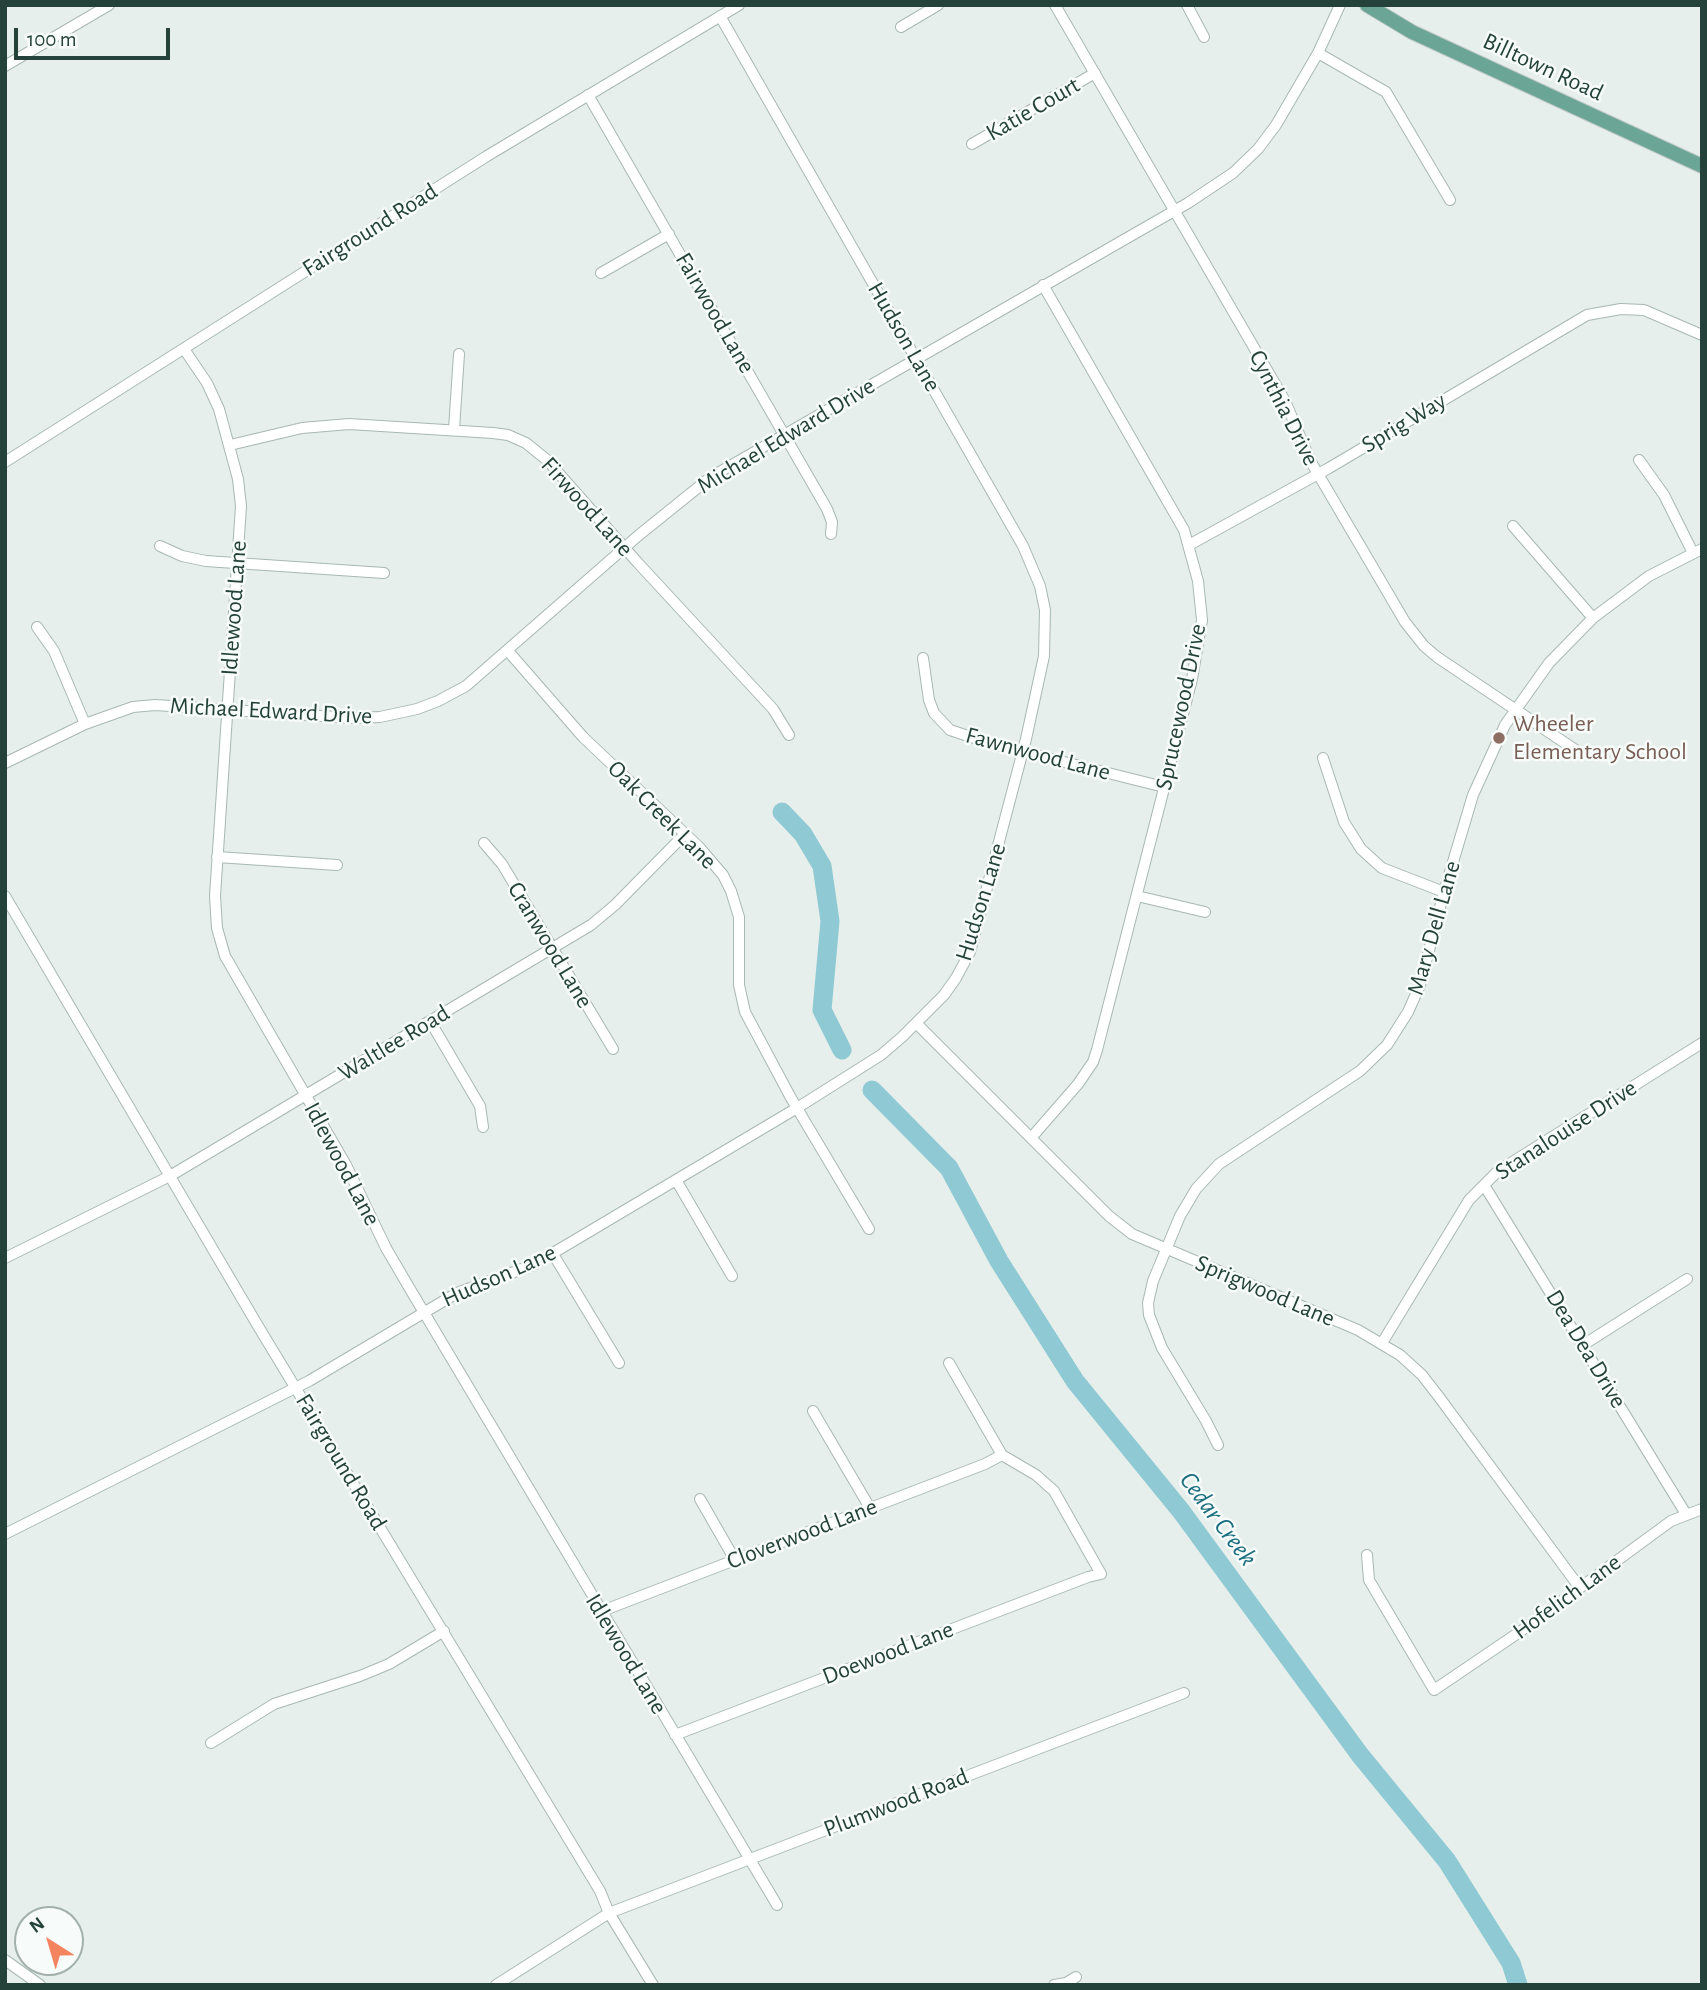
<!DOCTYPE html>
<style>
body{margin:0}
#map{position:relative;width:1707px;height:1990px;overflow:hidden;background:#e6efeb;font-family:"Alegreya Sans",sans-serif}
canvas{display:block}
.frame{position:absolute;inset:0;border:7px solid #24423a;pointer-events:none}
.north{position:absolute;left:14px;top:1906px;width:70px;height:70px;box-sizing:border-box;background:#f7fbf9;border:2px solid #a3b1ad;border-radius:50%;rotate:323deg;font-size:19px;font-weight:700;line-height:28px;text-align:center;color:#24423a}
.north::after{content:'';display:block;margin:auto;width:24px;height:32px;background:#f4845f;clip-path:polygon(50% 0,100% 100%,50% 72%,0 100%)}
.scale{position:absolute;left:14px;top:28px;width:156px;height:32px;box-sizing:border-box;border:4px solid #24423a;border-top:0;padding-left:9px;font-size:21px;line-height:24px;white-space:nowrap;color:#24423a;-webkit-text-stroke:5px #f7fbf9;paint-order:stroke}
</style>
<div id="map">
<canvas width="1707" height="1990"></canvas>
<div class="frame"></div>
<div class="north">N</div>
<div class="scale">100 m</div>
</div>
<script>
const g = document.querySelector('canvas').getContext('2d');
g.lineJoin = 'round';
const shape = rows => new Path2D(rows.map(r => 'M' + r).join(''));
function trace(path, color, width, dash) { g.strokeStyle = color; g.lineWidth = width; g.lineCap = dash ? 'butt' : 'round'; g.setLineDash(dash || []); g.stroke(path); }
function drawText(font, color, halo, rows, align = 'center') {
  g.font = font + ' "Alegreya Sans",sans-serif'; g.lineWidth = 5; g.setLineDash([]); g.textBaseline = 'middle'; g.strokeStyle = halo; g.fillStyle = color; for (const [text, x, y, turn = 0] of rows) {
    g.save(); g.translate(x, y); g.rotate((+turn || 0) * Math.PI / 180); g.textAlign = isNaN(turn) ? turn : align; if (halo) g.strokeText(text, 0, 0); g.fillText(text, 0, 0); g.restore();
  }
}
trace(shape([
 [782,812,803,834,822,866,830,921,822,1010,842,1050],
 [872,1090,949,1168,999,1261,1075,1381,1181,1511,1360,1755,1447,1861,1511,1963,1518,1985]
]), '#8ec9d4', 19);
const minor = shape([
 [1055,5,1285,401,1311,462,1405,622,1424,646,1437,657,1577,751],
 [1187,5,1204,37],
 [901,27,938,5],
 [1318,53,1386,92,1450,200],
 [5,66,109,5],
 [588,95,827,509,832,522,831,534],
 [972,144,1095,73],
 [601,273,669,234],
 [184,349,207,383,219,409,238,479,241,506,215,896,217,928,225,956,346,1165,386,1248,410,1289,777,1905],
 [454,429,459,354],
 [230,445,302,428,349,424,493,433,508,435,526,443,547,460,638,563,773,709,789,735],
 [1639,460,1664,495,1693,553],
 [5,462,487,156,739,5],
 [1513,526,1593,618],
 [1189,545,1329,468,1587,315,1621,309,1644,310,1702,335],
 [160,546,182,556,206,561,384,573],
 [37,627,54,651,85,724],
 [508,651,583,737,699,847,723,875,731,891,739,917,739,985,745,1012,791,1098,869,1229],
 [923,658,929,700,934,713,950,730,992,744,1164,787],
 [1323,758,1344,822,1361,849,1382,868,1444,892],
 [5,763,85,724,133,707,155,705,352,718,380,717,417,709,438,701,466,686,639,535,711,477,1188,203,1233,173,1258,149,1276,125,1318,53,1340,5],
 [484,843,502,864,613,1049],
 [217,857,337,865],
 [5,896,258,1326,600,1891,609,1913,653,1985],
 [1137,896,1205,912],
 [430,1021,480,1106,483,1127],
 [916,1023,1109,1216,1132,1234,1358,1330,1400,1355,1422,1375,1439,1397,1580,1588],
 [1031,1138,1078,1084,1093,1062,1097,1050,1192,679,1202,620,1198,581,1184,530,1043,285],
 [676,1180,732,1276],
 [1484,1185,1686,1514],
 [553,1254,619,1363],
 [5,1258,170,1176,591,925,615,905,685,834],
 [1382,1343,1469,1200,1498,1171,1702,1043],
 [1583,1345,1687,1279],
 [813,1411,870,1508],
 [1218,1445,1206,1421,1162,1348,1149,1315,1148,1303,1153,1281,1180,1216,1196,1189,1219,1164,1360,1071,1387,1045,1408,1012,1420,985,1444,892,1473,795,1505,725,1549,663,1593,618,1649,576,1702,549],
 [700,1499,735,1560],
 [5,1534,309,1381,457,1293,533,1265,797,1108,881,1055,902,1037,944,995,956,978,970,952,1026,739,1044,656,1045,610,1040,586,1023,546,720,16],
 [1367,1555,1369,1580,1434,1690,1521,1631,1671,1521,1702,1509],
 [602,1611,985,1464,1002,1455],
 [675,1735,1088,1577,1101,1574,1054,1491,1036,1475,1002,1455,949,1363],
 [211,1743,274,1704,360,1676,389,1664,444,1631],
 [5,1960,40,1985],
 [496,1985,609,1913,1184,1693],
 [1054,1985,1066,1983,1076,1977]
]);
const major = shape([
 [1367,5,1412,32,1702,166]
]);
trace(minor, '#a8b8b2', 12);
trace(major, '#c2cac8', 16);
trace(minor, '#fff', 10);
trace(major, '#6aa596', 14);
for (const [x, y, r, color] of [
 [1499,738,7,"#8d6e63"]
]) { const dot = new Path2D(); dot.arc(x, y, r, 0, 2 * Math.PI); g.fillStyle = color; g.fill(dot); trace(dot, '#f7fbf9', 2.5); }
drawText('24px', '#24423a', '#f7fbf9', [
 ["Billtown Road",1543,67,25],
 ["Katie Court",1033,109,-30],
 ["Fairground Road",370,230,-32],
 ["Fairwood Lane",715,313,60],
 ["Hudson Lane",904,337,60],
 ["Cynthia Drive",1284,408,63],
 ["Sprig Way",1404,423,-31],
 ["Michael Edward Drive",786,436,-31],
 ["Firwood Lane",587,507,48],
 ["Idlewood Lane",234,608,-86],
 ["Sprucewood Drive",1181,707,-78],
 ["Michael Edward Drive",271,711,3],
 ["Fawnwood Lane",1038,754,15],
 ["Oak Creek Lane",662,815,45],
 ["Hudson Lane",981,902,-73],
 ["Mary Dell Lane",1434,928,-74],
 ["Cranwood Lane",550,945,59],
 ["Waltlee Road",394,1043,-31],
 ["Stanalouise Drive",1566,1130,-33],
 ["Idlewood Lane",342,1164,62],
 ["Hudson Lane",499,1276,-24],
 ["Sprigwood Lane",1265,1291,23],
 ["Dea Dea Drive",1586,1349,59],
 ["Fairground Road",341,1462,59],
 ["Cloverwood Lane",802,1534,-21],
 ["Hofelich Lane",1567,1597,-36],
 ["Doewood Lane",888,1653,-21],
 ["Idlewood Lane",626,1654,59],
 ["Plumwood Road",896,1803,-21]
]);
drawText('24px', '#785e54', '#f7fbf9', [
 ["Wheeler",1513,724],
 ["Elementary School",1513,752]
], 'left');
drawText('italic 26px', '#1c6f80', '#f7fbf9', [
 ["Cedar Creek",1218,1519,53]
]);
</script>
